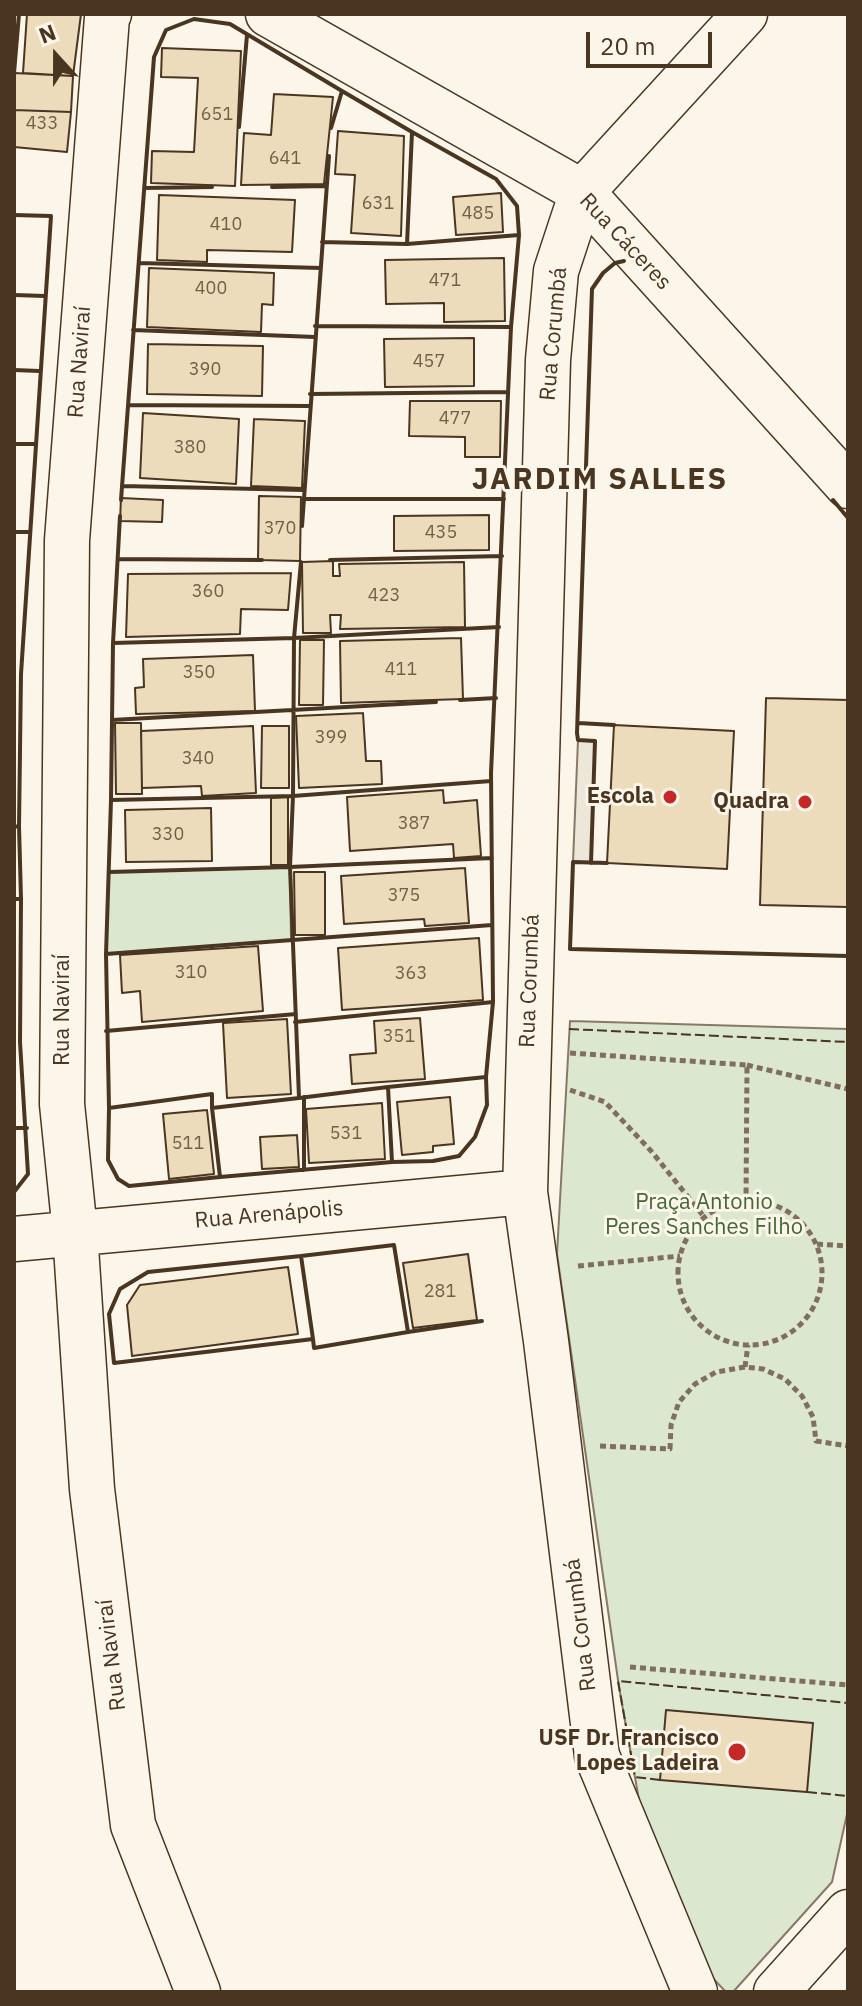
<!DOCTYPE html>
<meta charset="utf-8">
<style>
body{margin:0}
#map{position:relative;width:862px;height:2006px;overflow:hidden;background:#fbf6e9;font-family:"IBM Plex Sans",sans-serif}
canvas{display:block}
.frame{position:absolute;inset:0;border:16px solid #4a3520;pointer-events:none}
.north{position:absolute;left:16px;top:16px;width:80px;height:80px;-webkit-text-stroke:6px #fbf6e9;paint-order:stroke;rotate:339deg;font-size:22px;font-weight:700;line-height:32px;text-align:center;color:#4a3520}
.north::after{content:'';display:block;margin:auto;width:28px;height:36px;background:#4a3520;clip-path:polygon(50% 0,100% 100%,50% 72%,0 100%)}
.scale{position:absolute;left:586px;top:32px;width:126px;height:36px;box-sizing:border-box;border:4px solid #4a3520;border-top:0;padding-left:10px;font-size:24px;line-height:28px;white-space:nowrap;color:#4a3520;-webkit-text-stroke:6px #fbf6e9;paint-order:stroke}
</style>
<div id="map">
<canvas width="862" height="2006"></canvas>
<div class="frame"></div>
<div class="north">N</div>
<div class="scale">20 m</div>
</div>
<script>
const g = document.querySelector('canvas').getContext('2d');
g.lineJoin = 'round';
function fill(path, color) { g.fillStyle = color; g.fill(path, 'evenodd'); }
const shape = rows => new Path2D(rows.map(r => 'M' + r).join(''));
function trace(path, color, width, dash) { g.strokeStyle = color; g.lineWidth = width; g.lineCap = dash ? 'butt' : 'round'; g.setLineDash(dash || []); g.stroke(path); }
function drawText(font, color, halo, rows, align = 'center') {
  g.font = font + ' "IBM Plex Sans",sans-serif'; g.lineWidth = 6; g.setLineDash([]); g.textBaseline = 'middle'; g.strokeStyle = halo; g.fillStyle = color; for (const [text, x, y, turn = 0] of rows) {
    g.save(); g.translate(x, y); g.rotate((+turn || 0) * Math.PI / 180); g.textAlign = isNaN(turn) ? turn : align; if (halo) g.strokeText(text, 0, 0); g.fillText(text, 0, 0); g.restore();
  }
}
const green = shape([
 [290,867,291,940,106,954,109,872,290,867],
 [570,1021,848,1029,847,1814,832,1882,733,1992,726,1992,703,1968,639,1800,619,1687,557,1254,570,1021]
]);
fill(green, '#dce7d0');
trace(green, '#887966', 2);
const parking = shape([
 [578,740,595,741,591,863,573,862,578,740]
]);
fill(parking, '#ede7d9');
trace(parking, '#887966', 2);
const building = shape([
 [27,14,81,14,73,76,23,73,27,14],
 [162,48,241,51,235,186,151,183,152,151,194,152,198,78,161,77,162,48],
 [14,73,73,76,71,112,14,110,14,73],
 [274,94,333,97,324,184,241,185,244,133,271,135,274,94],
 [14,110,71,112,67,152,14,147,14,110],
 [338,131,404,136,401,236,351,233,355,175,335,174,338,131],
 [501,193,503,232,456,235,453,197,501,193],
 [159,195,295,200,292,252,207,250,207,262,157,260,159,195],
 [504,258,505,321,444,322,444,303,386,304,385,260,504,258],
 [149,268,274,273,273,305,262,304,261,332,147,327,149,268],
 [474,338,474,386,385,387,384,339,474,338],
 [148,344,263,346,262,396,147,394,148,344],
 [410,401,501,401,500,457,465,457,465,437,409,436,410,401],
 [143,413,239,419,236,484,140,478,143,413],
 [254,419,305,421,302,488,251,486,254,419],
 [259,496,301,497,300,561,258,560,259,496],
 [121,498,163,500,162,522,120,521,121,498],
 [489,515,489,550,394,551,394,516,489,515],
 [333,561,333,576,340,576,339,564,464,562,465,627,340,629,341,615,330,615,331,633,303,633,302,562,333,561],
 [291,573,288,610,241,609,240,634,126,637,128,574,291,573],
 [461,638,463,699,341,703,340,641,461,638],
 [300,640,324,640,323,705,299,705,300,640],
 [253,655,255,711,136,714,135,688,144,687,143,659,253,655],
 [766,698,848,700,848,907,760,905,766,698],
 [363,713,366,761,381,761,382,784,299,788,296,716,363,713],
 [115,723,141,723,142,794,116,794,115,723],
 [614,725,734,731,727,869,607,863,614,725],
 [253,726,256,793,202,796,201,786,142,788,141,731,253,726],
 [262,726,289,726,289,788,261,788,262,726],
 [443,790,444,803,477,800,481,856,454,858,453,844,350,851,347,797,443,790],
 [288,797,288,865,271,865,271,798,288,797],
 [211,808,212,861,126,862,125,810,211,808],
 [465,868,469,923,425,926,424,919,344,924,341,876,465,868],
 [294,872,325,872,325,935,295,935,294,872],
 [479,938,483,1000,342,1010,338,948,479,938],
 [258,946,263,1011,142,1022,140,991,122,993,120,955,258,946],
 [420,1018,425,1079,352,1084,350,1055,376,1053,374,1021,420,1018],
 [287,1019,291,1094,227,1098,223,1023,287,1019],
 [450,1097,454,1144,433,1146,433,1152,402,1155,397,1102,450,1097],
 [382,1103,385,1159,309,1163,306,1109,382,1103],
 [207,1110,214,1174,169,1179,163,1114,207,1110],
 [297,1135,299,1167,262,1169,260,1137,297,1135],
 [468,1254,477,1320,413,1328,403,1263,468,1254],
 [288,1267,298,1334,132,1356,127,1305,140,1285,288,1267],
 [666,1710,813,1723,807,1792,660,1780,666,1710]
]);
fill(building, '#ecdcbc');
trace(building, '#4a3520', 2);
const minor = shape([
 [109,14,107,17,67,540,62,1104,75,1232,92,1489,133,1825,198,1992],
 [268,14,582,192,848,486],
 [14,1239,525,1192],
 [695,1992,597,1756,546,1341,525,1192,548,360,556,271,582,192,745,14],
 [776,1992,848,1912]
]);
trace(minor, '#4a3520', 47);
trace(shape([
 [570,1053,747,1065,746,1202],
 [747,1065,848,1089],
 [570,1090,605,1102,652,1152,705,1218],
 '678 1273a72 72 0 1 1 144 0a72 72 0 1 1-144 0Z',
 [817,1244,848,1246],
 [578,1266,680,1256],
 [745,1367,748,1345],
 [600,1446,670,1449,671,1425,679,1402,695,1384,716,1372,745,1367,763,1369,785,1379,802,1396,813,1417,816,1441,848,1446],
 [630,1667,848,1685]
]), '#7f6f5c', 5, [6, 4]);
trace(minor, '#fbf6e9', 44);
trace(shape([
 [569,1029,848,1042],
 [660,1780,635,1777,618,1681,848,1703],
 [807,1792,848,1796]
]), '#4a3520', 2, [10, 4]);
trace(shape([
 [14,73,19,14],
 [239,127,247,35],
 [412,132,496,179,517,206,519,235,511,327,491,773,493,1002,486,1077],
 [272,187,326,186],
 [144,188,212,187],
 [14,215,51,216,21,674,19,826],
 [322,242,407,244,412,132,342,91,331,128],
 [407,244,519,235],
 [139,263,321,268],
 [14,295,45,296],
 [315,326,511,327],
 [133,330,315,337],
 [14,370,39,371],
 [310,394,508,392],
 [129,405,309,406],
 [14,444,34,444],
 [122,486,304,490],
 [304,499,504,499],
 [121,500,154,57,166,30,194,19,230,24,342,91],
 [833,500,848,518],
 [302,526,329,156],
 [14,532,30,532],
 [118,559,262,560],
 [330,560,502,556],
 [301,562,294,638,293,796,491,781],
 [113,643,294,638,499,627],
 [460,700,496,698],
 [112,720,436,702],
 [578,723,614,725],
 [111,800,113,643,120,516],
 [14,827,19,826,21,899,14,899],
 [591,863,595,741,578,740,577,733,592,289,603,273,615,263,624,261],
 [607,863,573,862,570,949,848,956],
 [109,872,290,867,293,796,111,800,106,954,109,1108,212,1094,212,1108,299,1098,290,867,492,858],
 [106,954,492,925],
 [295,1022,493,1002],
 [106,1031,296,1014],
 [388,1087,486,1077,487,1105,475,1137,459,1156,433,1161,392,1162],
 [109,1108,108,1160,118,1179,129,1186,220,1177,212,1108],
 [14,1128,27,1128],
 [304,1170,304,1097],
 [220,1177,392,1162,388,1087,299,1098],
 [14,1192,28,1174,20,1042,21,899],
 [301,1256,313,1339,114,1363,109,1314,120,1289,148,1272,301,1256],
 [301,1256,394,1245,408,1332,482,1321],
 [313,1339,314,1348,408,1332]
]), '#4a3520', 4);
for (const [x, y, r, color] of [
 [670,797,8,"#c62828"],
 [805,802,8,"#c62828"],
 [737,1752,10,"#c62828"]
]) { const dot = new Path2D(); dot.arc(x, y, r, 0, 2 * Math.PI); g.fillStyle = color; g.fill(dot); trace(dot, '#fbf6e9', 3); }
drawText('18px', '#725f47', null, [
 ["651",217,115],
 ["433",42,124],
 ["641",285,159],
 ["631",378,204],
 ["485",478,214],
 ["410",226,225],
 ["471",445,281],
 ["400",211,289],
 ["457",429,362],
 ["390",205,370],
 ["477",455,419],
 ["380",190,448],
 ["370",280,529],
 ["435",441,533],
 ["360",208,592],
 ["423",384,596],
 ["411",401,670],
 ["350",199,673],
 ["399",331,738],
 ["340",198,759],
 ["387",414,824],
 ["330",168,835],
 ["375",404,896],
 ["310",191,973],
 ["363",411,974],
 ["351",399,1037],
 ["531",346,1134],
 ["511",188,1144],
 ["281",440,1292]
]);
drawText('22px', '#4a3520', '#fbf6e9', [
 ["Rua Cáceres",625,242,47],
 ["Rua Corumbá",554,334,-85],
 ["Rua Naviraí",80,362,-86],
 ["Rua Corumbá",530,981,-88],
 ["Rua Naviraí",63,1010,-90],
 ["Rua Arenápolis",269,1215,-5],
 ["Rua Corumbá",581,1625,-97],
 ["Rua Naviraí",112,1655,-97]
]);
drawText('bold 22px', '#4a3520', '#fbf6e9', [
 ["Escola",654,797],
 ["Quadra",789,802],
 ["USF Dr. Francisco",719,1739],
 ["Lopes Ladeira",719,1764]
], 'right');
drawText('22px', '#436837', '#fbf6e9', [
 ["Praça Antonio",704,1203],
 ["Peres Sanches Filho",704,1228]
]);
g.letterSpacing = '2px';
drawText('bold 30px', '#4a3520', '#fbf6e9', [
 ["JARDIM SALLES",600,480]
]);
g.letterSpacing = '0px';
</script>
